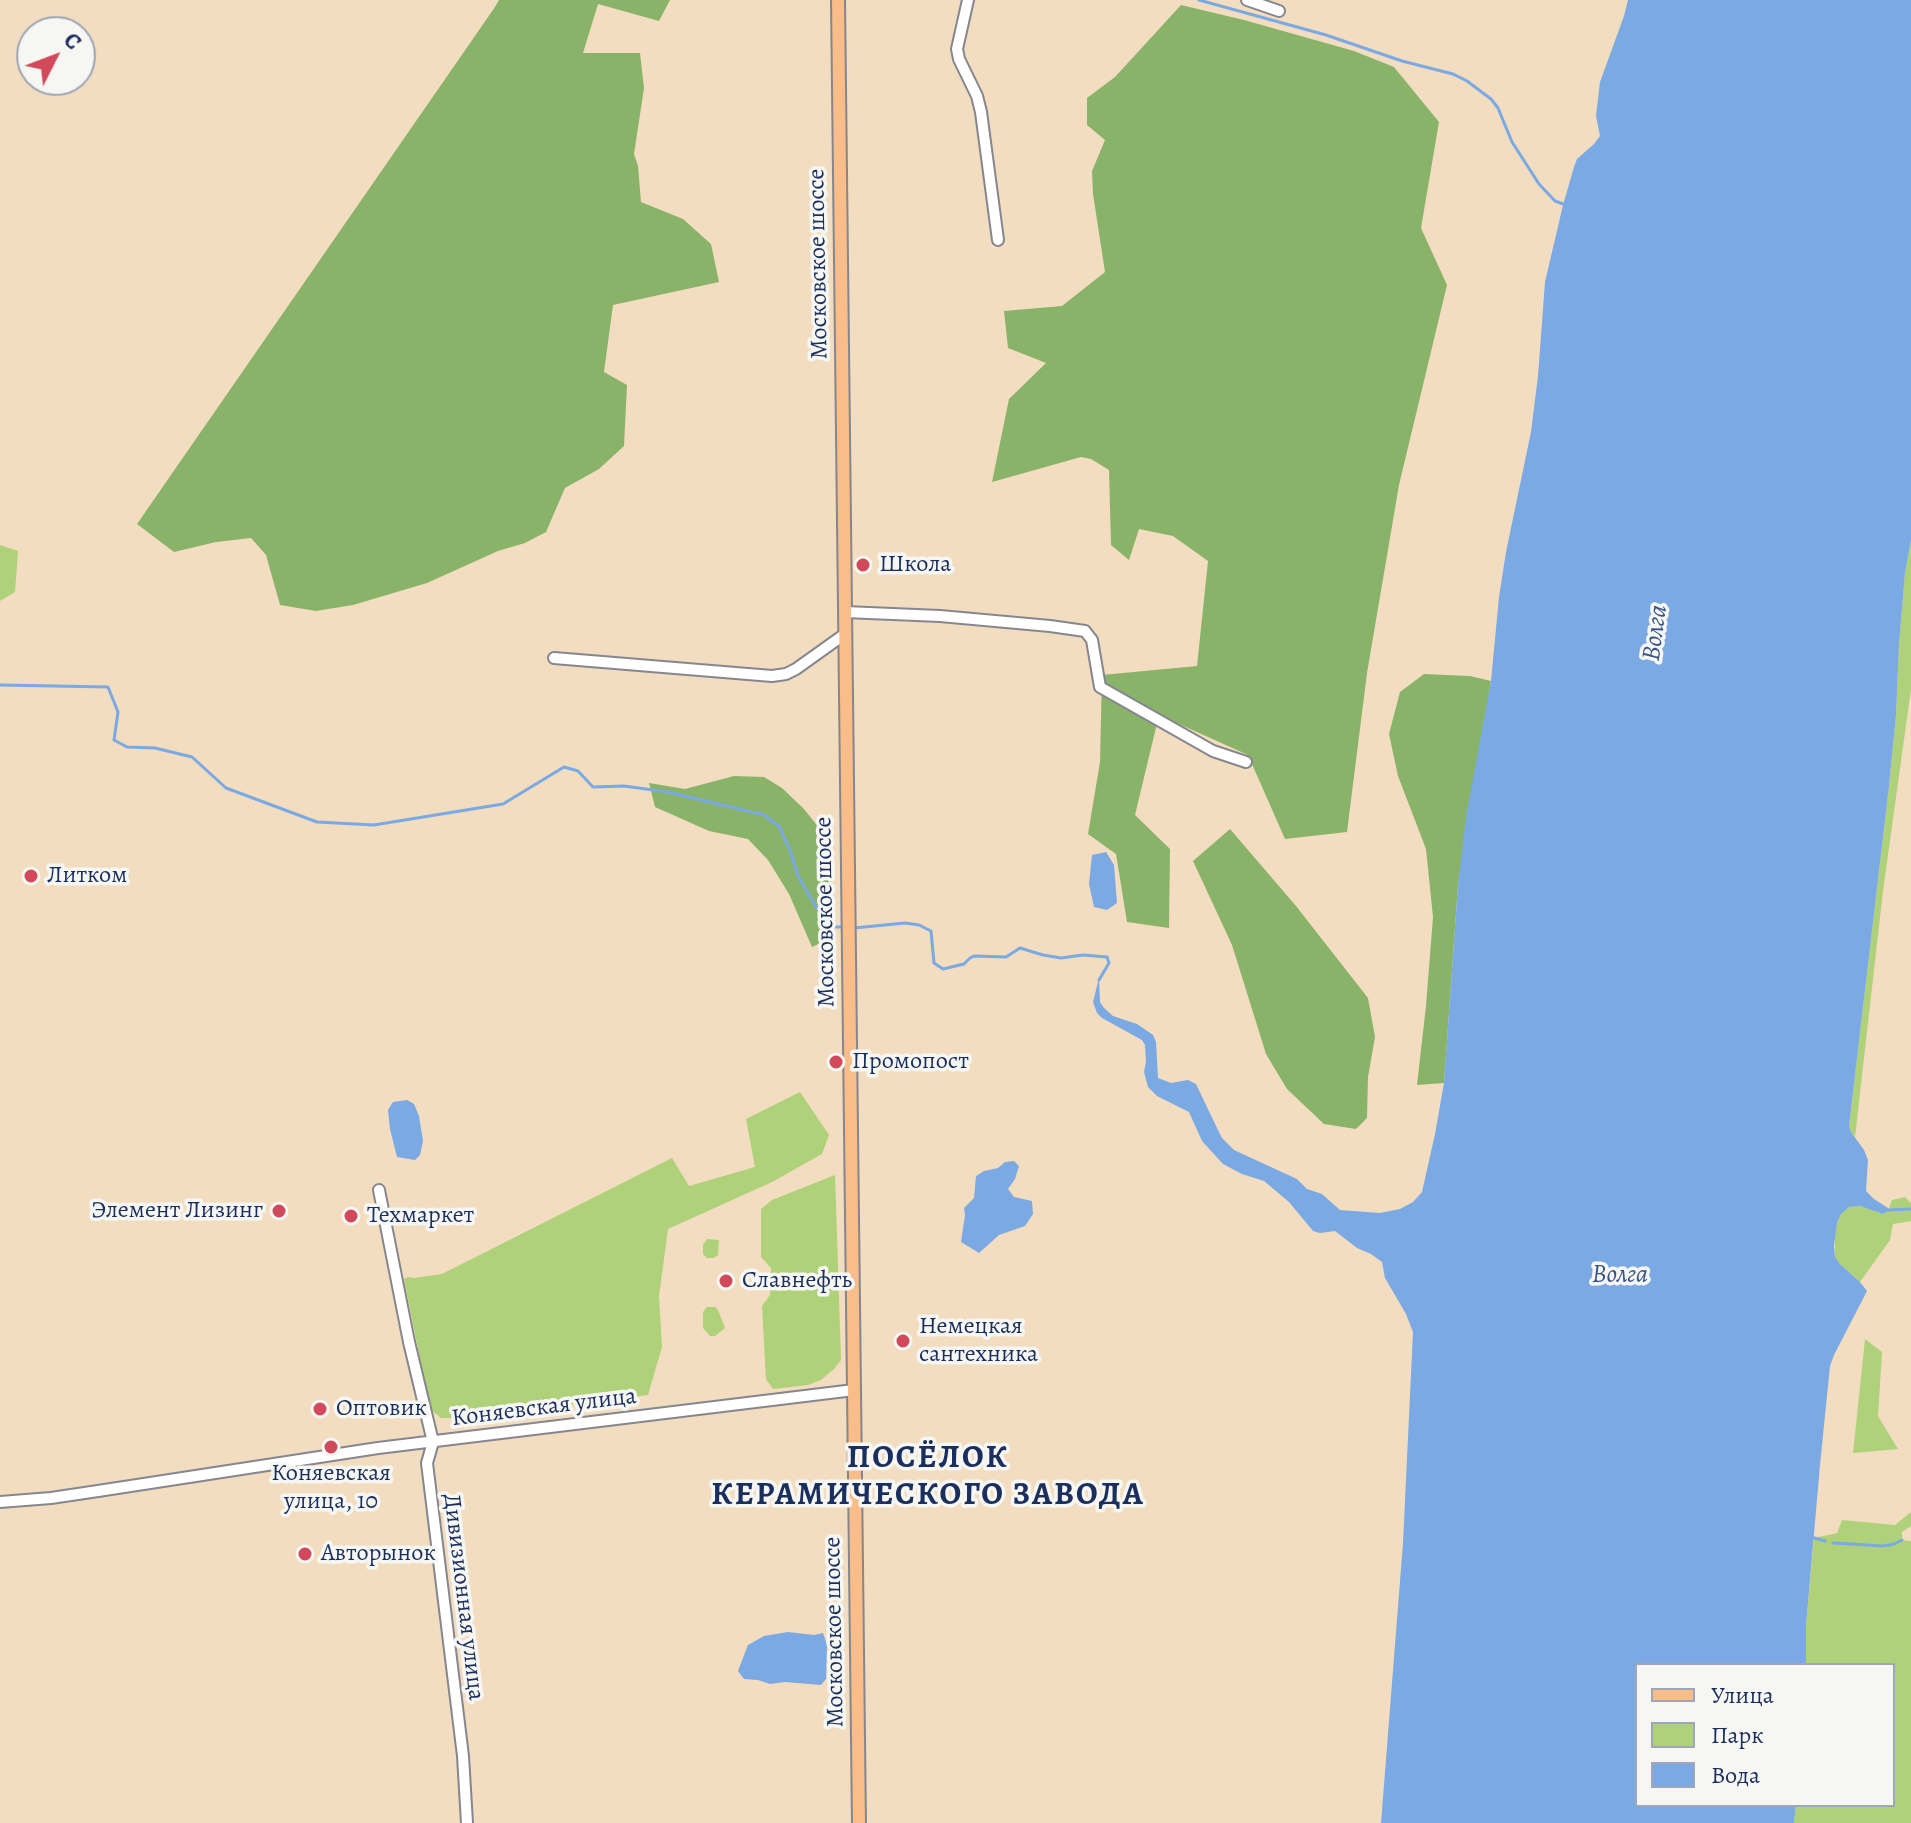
<!DOCTYPE html>
<meta charset="utf-8">
<style>
body{margin:0}
#map{position:relative;width:1911px;height:1823px;overflow:hidden;background:#f2ddc0;font-family:Alegreya,serif}
canvas{display:block}
.legend{position:absolute;left:1635px;top:1663px;width:260px;height:144px;box-sizing:border-box;background:#f6f6f2;border:2px solid #9ea6b7;margin:0;padding:10px 14px;list-style:none;font-size:24px;color:#1b2f5e}
.legend li{display:flex;align-items:center;gap:16px;height:40px}
.legend b{width:40px;border:2px solid #9ea6b7}
.north{position:absolute;left:16px;top:16px;width:80px;height:80px;box-sizing:border-box;background:#f6f6f2;border:2px solid #9ea6b7;border-radius:50%;rotate:48deg;font-size:22px;font-weight:700;line-height:32px;text-align:center;color:#1b2f5e}
.north::after{content:'';display:block;margin:auto;width:28px;height:36px;background:#d1495b;clip-path:polygon(50% 0,100% 100%,50% 72%,0 100%)}
</style>
<div id="map">
<canvas width="1911" height="1823"></canvas>
<ul class="legend">
<li><b style="height:10px;background:#f8bd89"></b>Улица</li>
<li><b style="height:22px;background:#aed17a"></b>Парк</li>
<li><b style="height:22px;background:#7aa9e3"></b>Вода</li>
</ul>
<div class="north">С</div>
</div>
<script>
const g = document.querySelector('canvas').getContext('2d');
g.lineJoin = 'round';
function fill(path, color) { g.fillStyle = color; g.fill(path, 'evenodd'); }
const shape = rows => new Path2D(rows.map(r => 'M' + r).join(''));
function trace(path, color, width, dash) { g.strokeStyle = color; g.lineWidth = width; g.lineCap = dash ? 'butt' : 'round'; g.setLineDash(dash || []); g.stroke(path); }
function drawText(font, color, halo, rows, align = 'center') {
  g.font = font + ' Alegreya,serif'; g.lineWidth = 7; g.setLineDash([]); g.textBaseline = 'middle'; g.strokeStyle = halo; g.fillStyle = color; for (const [text, x, y, turn = 0] of rows) {
    g.save(); g.translate(x, y); g.rotate((+turn || 0) * Math.PI / 180); g.textAlign = isNaN(turn) ? turn : align; if (halo) g.strokeText(text, 0, 0); g.fillText(text, 0, 0); g.restore();
  }
}
fill(shape([
 [1911,540,1911,689,1883,891,1855,1137,1851,1132,1849,1126,1889,786,1896,715,1899,644,1905,573],
 [0,545,18,551,15,592,0,601],
 [800,1092,829,1135,822,1154,772,1182,668,1229,659,1296,662,1347,648,1395,460,1418,441,1418,430,1409,404,1279,408,1277,414,1278,442,1274,672,1158,689,1186,755,1167,746,1119],
 [835,1175,841,1360,834,1369,821,1380,808,1385,773,1389,766,1379,762,1306,770,1295,771,1268,761,1257,761,1209,772,1200],
 [1905,1197,1911,1203,1911,1221,1893,1224,1890,1240,1860,1282,1840,1264,1835,1257,1835,1236,1837,1223,1841,1214,1849,1207,1860,1206,1883,1214,1888,1211,1892,1200],
 [707,1239,719,1240,718,1255,714,1258,707,1258,703,1254,703,1245],
 [707,1307,715,1307,718,1310,725,1328,715,1336,710,1336,703,1328,703,1312],
 [1865,1339,1882,1352,1878,1416,1898,1449,1853,1453],
 [1911,1512,1911,1526,1902,1532,1902,1540,1911,1541,1911,1823,1794,1823,1796,1805,1893,1805,1893,1665,1806,1665,1806,1625,1814,1538,1837,1533,1842,1520,1895,1525]
]), '#aed17a');
fill(shape([
 [499,0,670,0,659,21,598,4,583,53,640,53,644,88,634,154,638,166,641,202,683,219,711,244,719,282,613,305,604,372,627,385,624,446,599,469,565,488,546,532,525,543,498,551,427,583,353,605,316,611,280,605,266,555,251,538,216,542,174,552,137,524,495,7],
 [1181,5,1244,20,1354,51,1394,67,1439,122,1421,228,1447,285,1399,485,1367,673,1347,832,1285,839,1248,755,1159,715,1135,815,1170,849,1169,928,1127,922,1116,854,1088,834,1100,762,1102,675,1197,666,1208,561,1173,536,1139,529,1129,560,1111,545,1109,470,1091,459,1081,457,992,482,1009,399,1046,363,1008,348,1004,311,1062,306,1105,272,1093,194,1092,171,1105,140,1087,125,1087,98,1115,77],
 [1424,674,1470,676,1491,681,1458,885,1444,1083,1417,1085,1426,1006,1433,917,1426,849,1398,776,1389,734,1400,692],
 [734,776,764,777,782,788,804,809,832,844,832,882,825,941,812,947,789,894,768,860,748,839,709,831,655,807,649,783,685,789],
 [1230,829,1296,906,1368,998,1375,1037,1368,1077,1367,1118,1356,1129,1324,1124,1287,1089,1266,1054,1232,945,1193,861]
]), '#8ab36a');
fill(shape([
 [1628,0,1911,0,1911,540,1905,573,1899,644,1896,715,1889,786,1849,1126,1851,1132,1864,1150,1868,1160,1866,1191,1874,1199,1888,1208,1888,1211,1883,1214,1860,1206,1849,1207,1841,1214,1837,1223,1834,1246,1835,1257,1840,1264,1860,1282,1867,1291,1834,1355,1830,1366,1820,1465,1806,1625,1806,1665,1637,1665,1637,1805,1796,1805,1794,1823,1381,1823,1403,1543,1413,1332,1406,1314,1385,1278,1382,1262,1371,1254,1357,1248,1335,1231,1320,1233,1313,1231,1289,1202,1264,1181,1242,1174,1223,1164,1202,1141,1189,1112,1157,1096,1148,1087,1144,1072,1146,1062,1145,1045,1142,1040,1102,1018,1097,1013,1093,1002,1099,978,1100,1002,1104,1008,1113,1016,1137,1024,1153,1035,1156,1042,1158,1078,1171,1083,1188,1080,1196,1084,1217,1128,1222,1138,1234,1150,1297,1179,1307,1189,1322,1194,1340,1210,1380,1213,1400,1209,1413,1202,1422,1192,1435,1134,1444,1083,1458,885,1466,817,1491,681,1499,597,1506,552,1531,432,1538,376,1545,282,1563,205,1574,167,1577,159,1594,144,1600,136,1596,116,1600,82,1624,16],
 [1106,852,1114,865,1117,903,1107,910,1094,907,1089,884,1092,855],
 [407,1100,414,1104,419,1116,423,1141,420,1155,415,1160,397,1157,390,1129,388,1110,393,1102],
 [1014,1161,1019,1166,1015,1179,1008,1189,1014,1197,1032,1201,1033,1214,1025,1226,999,1235,979,1253,961,1242,965,1215,964,1208,974,1198,976,1176,984,1171,998,1168,1005,1162],
 [788,1632,814,1635,823,1633,827,1645,826,1679,821,1685,785,1682,770,1684,758,1680,744,1679,738,1671,748,1645,764,1636]
]), '#7aa9e3');
trace(shape([
 [1199,0,1326,35,1402,61,1453,74,1467,81,1491,99,1498,108,1512,142,1539,184,1555,201,1566,205],
 [0,685,108,687,118,712,114,740,127,747,155,748,192,757,226,788,317,822,374,825,503,804,564,767,578,771,593,787,624,786,668,792,764,815,779,826,790,850,798,876,816,907,836,927,846,927],
 [854,928,905,923,919,925,931,931,934,963,943,969,964,964,970,958,974,956,1006,957,1020,948,1043,955,1061,958,1083,955,1107,957,1109,963,1099,980],
 [1887,1210,1911,1209],
 [1811,1537,1825,1541],
 [1833,1543,1883,1546,1894,1544,1902,1540]
]), '#7aa9e3', 3);
const minor = shape([
 [968,0,957,49,959,59,977,96,981,112,998,240],
 [1247,0,1279,11],
 [845,612,940,616,1050,626,1085,631,1092,640,1100,687,1213,751,1246,762],
 [554,658,772,676,786,674,796,669,845,634],
 [379,1190,409,1342,433,1442,427,1463,463,1756,467,1823],
 [0,1502,51,1498,98,1491,378,1448,854,1390]
]);
const major = shape([
 [838,0,859,1823]
]);
trace(minor, '#86868f', 14);
trace(major, '#86868f', 16);
trace(minor, '#fff', 10);
trace(major, '#f8bd89', 12);
for (const [x, y, r, color] of [
 [863,565,8,"#d1495b"],
 [31,876,8,"#d1495b"],
 [836,1062,8,"#d1495b"],
 [279,1211,8,"#d1495b"],
 [351,1216,8,"#d1495b"],
 [726,1281,8,"#d1495b"],
 [903,1341,8,"#d1495b"],
 [320,1409,8,"#d1495b"],
 [331,1447,8,"#d1495b"],
 [305,1554,8,"#d1495b"]
]) { const dot = new Path2D(); dot.arc(x, y, r, 0, 2 * Math.PI); g.fillStyle = color; g.fill(dot); trace(dot, '#f6f6f2', 3); }
drawText('24px', '#1b2f5e', '#f6f6f2', [
 ["Московское шоссе",819,264,-91],
 ["Московское шоссе",826,912,-91],
 ["Коняевская улица",544,1408,-7],
 ["Дивизионная улица",463,1597,83],
 ["Московское шоссе",835,1632,-91]
]);
drawText('24px', '#1b2f5e', '#f6f6f2', [
 ["Школа",879,565],
 ["Литком",47,876],
 ["Промопост",852,1062],
 ["Элемент Лизинг",263,1211,"right"],
 ["Техмаркет",367,1216],
 ["Славнефть",742,1281],
 ["Немецкая",919,1327],
 ["сантехника",919,1355],
 ["Оптовик",336,1409],
 ["Коняевская",331,1474,"center"],
 ["улица, 10",331,1502,"center"],
 ["Авторынок",321,1554]
], 'left');
drawText('italic 26px', '#385486', '#f6f6f2', [
 ["Волга",1656,633,-82],
 ["Волга",1620,1276]
]);
g.letterSpacing = '2px';
drawText('bold 32px', '#1b2f5e', '#f6f6f2', [
 ["ПОСЁЛОК",928,1459],
 ["КЕРАМИЧЕСКОГО ЗАВОДА",928,1496]
]);
g.letterSpacing = '0px';
</script>
